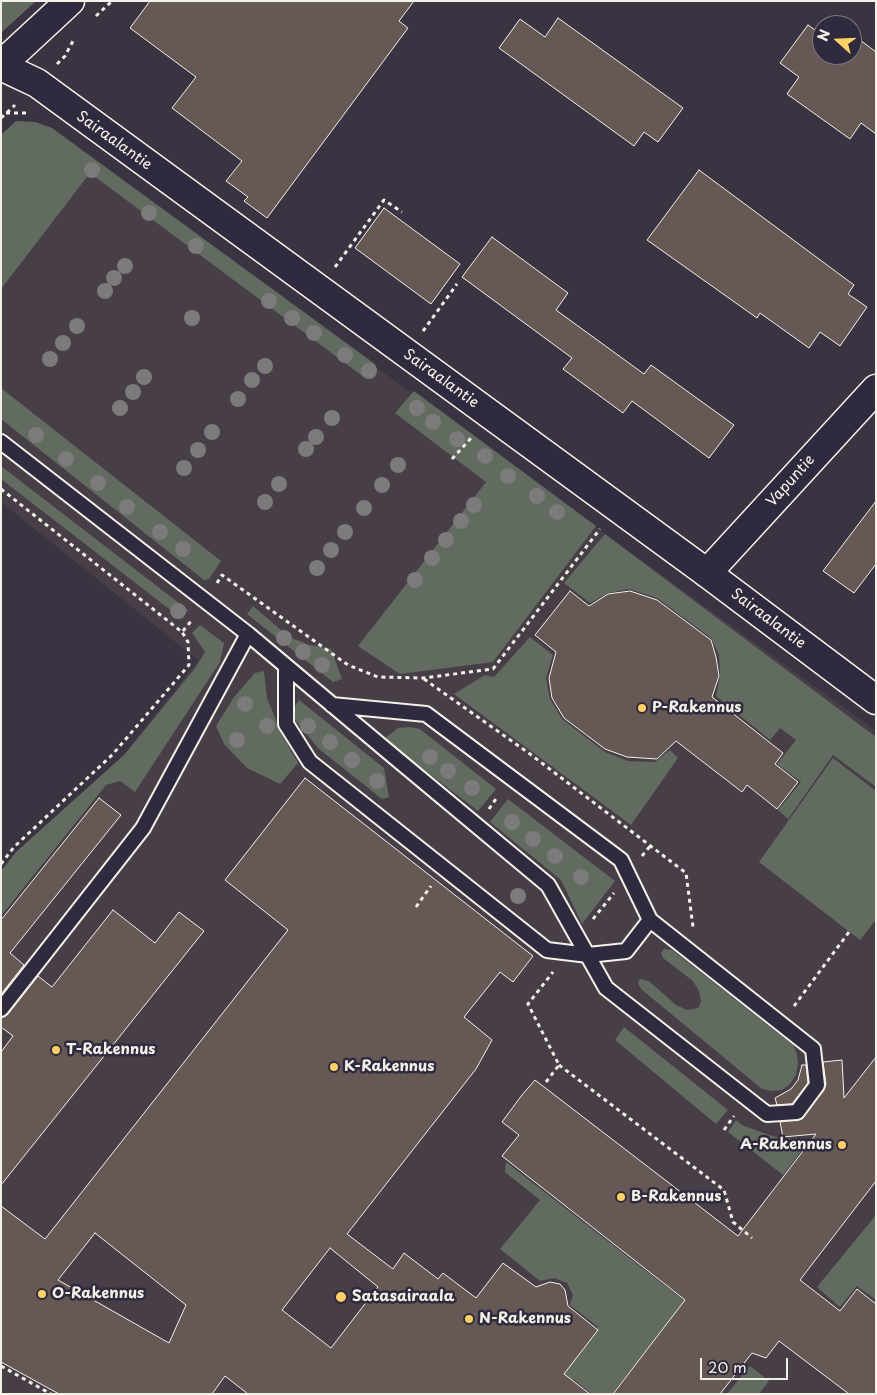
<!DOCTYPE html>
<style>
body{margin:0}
#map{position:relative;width:877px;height:1395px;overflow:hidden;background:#3a3342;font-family:"Playpen Sans",sans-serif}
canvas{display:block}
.frame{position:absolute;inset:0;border:2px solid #f4f1e8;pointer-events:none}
.north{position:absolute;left:812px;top:15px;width:50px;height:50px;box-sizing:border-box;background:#2f2a3d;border:1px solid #7e7a81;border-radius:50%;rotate:290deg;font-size:14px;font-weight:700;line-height:20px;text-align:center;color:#f4f1e8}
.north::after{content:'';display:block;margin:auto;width:18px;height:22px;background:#ffd166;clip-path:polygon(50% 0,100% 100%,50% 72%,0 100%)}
.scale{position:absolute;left:700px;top:1358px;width:88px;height:22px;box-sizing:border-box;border:2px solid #f4f1e8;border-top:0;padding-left:6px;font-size:15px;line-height:18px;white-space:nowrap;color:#f4f1e8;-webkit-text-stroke:4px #2f2a3d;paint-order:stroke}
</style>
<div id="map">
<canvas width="877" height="1395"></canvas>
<div class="frame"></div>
<div class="north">N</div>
<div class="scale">20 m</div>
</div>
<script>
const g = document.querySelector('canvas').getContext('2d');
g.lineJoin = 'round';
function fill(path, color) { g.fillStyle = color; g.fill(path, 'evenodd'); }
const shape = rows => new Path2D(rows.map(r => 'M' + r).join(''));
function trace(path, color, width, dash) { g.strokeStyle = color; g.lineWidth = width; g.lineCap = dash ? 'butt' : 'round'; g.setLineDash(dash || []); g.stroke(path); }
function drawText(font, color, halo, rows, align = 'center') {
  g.font = font + ' "Playpen Sans",sans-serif'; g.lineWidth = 5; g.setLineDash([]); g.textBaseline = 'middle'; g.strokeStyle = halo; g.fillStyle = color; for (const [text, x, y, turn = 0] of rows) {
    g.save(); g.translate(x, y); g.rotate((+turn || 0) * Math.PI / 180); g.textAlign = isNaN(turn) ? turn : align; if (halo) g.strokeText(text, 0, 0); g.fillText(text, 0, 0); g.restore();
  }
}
fill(shape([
 [71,145,876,731,876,1394,1,1394,1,911,198,660,1,502,1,234]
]), '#473e48');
fill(shape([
 [1,1,36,1,1,33],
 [16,121,35,122,52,128,375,364,377,369,373,376,365,378,90,173,1,289,1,135],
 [1,388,221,561,209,579,204,580,1,419],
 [414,391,596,526,493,662,400,674,358,646,486,482,395,413],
 [1,466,188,610,182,619,1,479],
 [605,534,876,737,876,787,833,755,788,819,778,810,801,782,777,764,796,740,780,728,770,740,716,696,720,676,719,655,711,638,657,598,629,589,608,593,590,603,564,583],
 [253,606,289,637,310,645,331,649,342,679,333,682,247,614],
 [200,625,224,643,220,662,135,792,120,781,106,785,1,916,1,871,16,852,125,754,196,667,205,652,192,633],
 [530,637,553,655,546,678,550,699,562,719,605,752,628,761,655,762,670,750,678,758,631,825,454,694,485,675,494,677],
 [264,671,267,698,282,735,298,763,280,784,247,768,224,744,216,726,234,697,255,673],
 [299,700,384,768,389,797,382,799,319,749,295,720,293,709],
 [410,727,420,729,496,789,478,811,384,739,398,728],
 [833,758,876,791,876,920,860,940,759,862],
 [508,799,615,881,582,924,561,880,490,822],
 [664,949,672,950,793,1045,797,1054,798,1064,796,1075,790,1084,782,1090,771,1091,762,1089,641,989,638,983,640,979,649,981,676,1005,687,1010,694,1009,699,1007,701,1001,699,991,693,981,663,958,661,953],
 [624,1027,728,1110,716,1124,615,1040],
 [736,1120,742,1125,769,1135,783,1139,796,1138,806,1145,783,1175,728,1132],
 [506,1162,713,1323,700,1340,671,1318,612,1394,592,1394,573,1379,565,1391,554,1383,598,1327,570,1305,573,1295,567,1283,554,1278,540,1281,500,1249,540,1200,505,1172],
 [876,1215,876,1300,857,1286,840,1307,817,1287],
 [750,1366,769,1381,759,1394,727,1394]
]), '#616b5f');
const building = shape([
 [150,1,414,1,399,21,408,28,267,218,244,201,248,197,226,181,242,161,172,108,196,77,130,28,150,1],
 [558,18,683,108,658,142,644,132,634,146,499,48,520,19,545,37,558,18],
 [808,25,822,35,822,55,852,55,852,34,876,52,876,134,861,123,850,139,787,94,799,77,780,63,808,25],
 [699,170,854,285,848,294,867,307,840,346,820,332,809,348,760,313,757,318,647,240,699,170],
 [384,208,460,264,431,304,355,248,384,208],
 [492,237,568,293,556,310,644,374,651,365,734,425,709,458,632,401,623,413,563,369,572,358,462,277,492,237],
 [876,501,876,564,854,593,823,571,876,501],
 [570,591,589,606,608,594,630,591,657,600,711,640,716,657,719,676,712,697,783,753,775,764,798,782,777,809,747,785,742,792,676,741,657,759,627,757,605,749,564,718,552,698,549,678,556,652,535,635,570,591],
 [305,778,533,956,513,982,500,972,464,1017,492,1040,476,1069,347,1234,393,1269,404,1253,438,1279,443,1273,476,1298,503,1263,536,1287,550,1282,560,1284,565,1290,568,1306,598,1330,564,1374,590,1394,248,1394,225,1376,212,1394,59,1394,1,1362,1,1206,45,1239,288,930,225,880,305,778],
 [95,1233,186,1305,169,1343,58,1280,95,1233],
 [330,1248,378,1287,331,1348,282,1310,330,1248],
 [99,798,121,815,10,953,24,965,1,994,1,920,99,798],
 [113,910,155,943,179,912,204,931,1,1185,1,1052,13,1036,1,1027,1,1018,8,1014,38,976,52,987,113,910],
 [876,1057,876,1181,800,1280,840,1311,857,1289,876,1304,876,1394,849,1394,779,1341,766,1358,752,1353,720,1394,613,1394,685,1300,502,1156,519,1135,502,1122,522,1095,535,1080,738,1236,816,1134,783,1137,780,1122,802,1119,824,1090,826,1084,823,1062,842,1060,844,1098,876,1057],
 [802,1065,806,1065,808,1083,792,1104,777,1105,775,1098,791,1089,798,1080,802,1065]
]);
fill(building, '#665955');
trace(building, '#f4f1e8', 1);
const lane = shape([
 [1,442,248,634,392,755,548,885,606,988,767,1114,797,1112,817,1085,813,1049,650,920,621,860,426,714,332,705],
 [286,667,286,724,310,762,547,950,588,955,626,951,650,920],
 [1,1009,143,828,248,634]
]);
const street = shape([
 [707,573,876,389]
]);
const secondary = shape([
 [1,65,70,1],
 [1,66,37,83,707,573,876,700]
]);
trace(lane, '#f4f1e8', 18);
trace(street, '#f4f1e8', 31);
trace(secondary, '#f4f1e8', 31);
trace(shape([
 [96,16,112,1],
 [57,64,65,56,74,39],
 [6,113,28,113],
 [1,118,15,105],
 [335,267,384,200,402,212],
 [423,331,457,284],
 [452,459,472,437],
 [1,489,182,632,193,619],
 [217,583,222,575,348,665,378,677,423,678,493,669,600,529],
 [424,679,530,754,686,873,693,927],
 [489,809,498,796],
 [642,856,651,845],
 [1,864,14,847,113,754,189,665,188,642,182,632],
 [416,907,431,886],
 [593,919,614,893],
 [794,1006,849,932],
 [559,1065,724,1190,733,1222,752,1238],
 [546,1082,559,1065,528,1004,553,972],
 [724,1130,734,1116],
 [1,1366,51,1394]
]), '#f4f1e8', 3, [4, 4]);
trace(lane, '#2f2a3d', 14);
trace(street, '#2f2a3d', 28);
trace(secondary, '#2f2a3d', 28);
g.fillStyle = '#7c7a7b';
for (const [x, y] of [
 [92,170],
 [149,213],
 [196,246],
 [125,266],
 [114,278],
 [105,291],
 [269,301],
 [192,318],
 [292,318],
 [77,326],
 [314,333],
 [63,343],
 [345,355],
 [50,359],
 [265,366],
 [369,371],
 [144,377],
 [252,380],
 [133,392],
 [238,399],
 [120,408],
 [417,408],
 [332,418],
 [433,422],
 [212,432],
 [36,435],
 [316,437],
 [457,439],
 [306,449],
 [198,450],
 [485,456],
 [66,459],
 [398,465],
 [184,468],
 [508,476],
 [98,483],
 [279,484],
 [382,485],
 [537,496],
 [265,502],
 [474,505],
 [127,507],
 [364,508],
 [557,512],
 [461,521],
 [160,532],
 [345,532],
 [446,540],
 [183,549],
 [331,550],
 [432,558],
 [317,568],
 [415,580],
 [178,611],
 [284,638],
 [303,652],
 [322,665],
 [245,704],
 [267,726],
 [308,726],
 [237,740],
 [330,742],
 [430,757],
 [352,760],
 [448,771],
 [377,781],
 [472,788],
 [512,822],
 [533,839],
 [555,856],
 [581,877],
 [518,896]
]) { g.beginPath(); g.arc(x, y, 8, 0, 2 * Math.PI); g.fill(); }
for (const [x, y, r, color] of [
 [642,708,5,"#ffd166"],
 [56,1050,5,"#ffd166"],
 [334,1067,5,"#ffd166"],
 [842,1145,5,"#ffd166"],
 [621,1197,5,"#ffd166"],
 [42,1294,5,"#ffd166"],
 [341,1297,6,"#ffd166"],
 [469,1319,5,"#ffd166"]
]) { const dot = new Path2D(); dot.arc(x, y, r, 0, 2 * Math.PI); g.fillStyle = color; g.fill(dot); trace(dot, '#2f2a3d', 2); }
drawText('15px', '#f4f1e8', '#2f2a3d', [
 ["Sairaalantie",114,141,36],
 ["Sairaalantie",441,379,36],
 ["Vapuntie",791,481,-48],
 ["Sairaalantie",768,619,37]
]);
drawText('bold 15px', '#f4f1e8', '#2f2a3d', [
 ["P-Rakennus",652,708],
 ["T-Rakennus",66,1050],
 ["K-Rakennus",344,1067],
 ["A-Rakennus",832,1145,"right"],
 ["B-Rakennus",631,1197],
 ["O-Rakennus",52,1294],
 ["Satasairaala",352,1297],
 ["N-Rakennus",479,1319]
], 'left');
</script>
